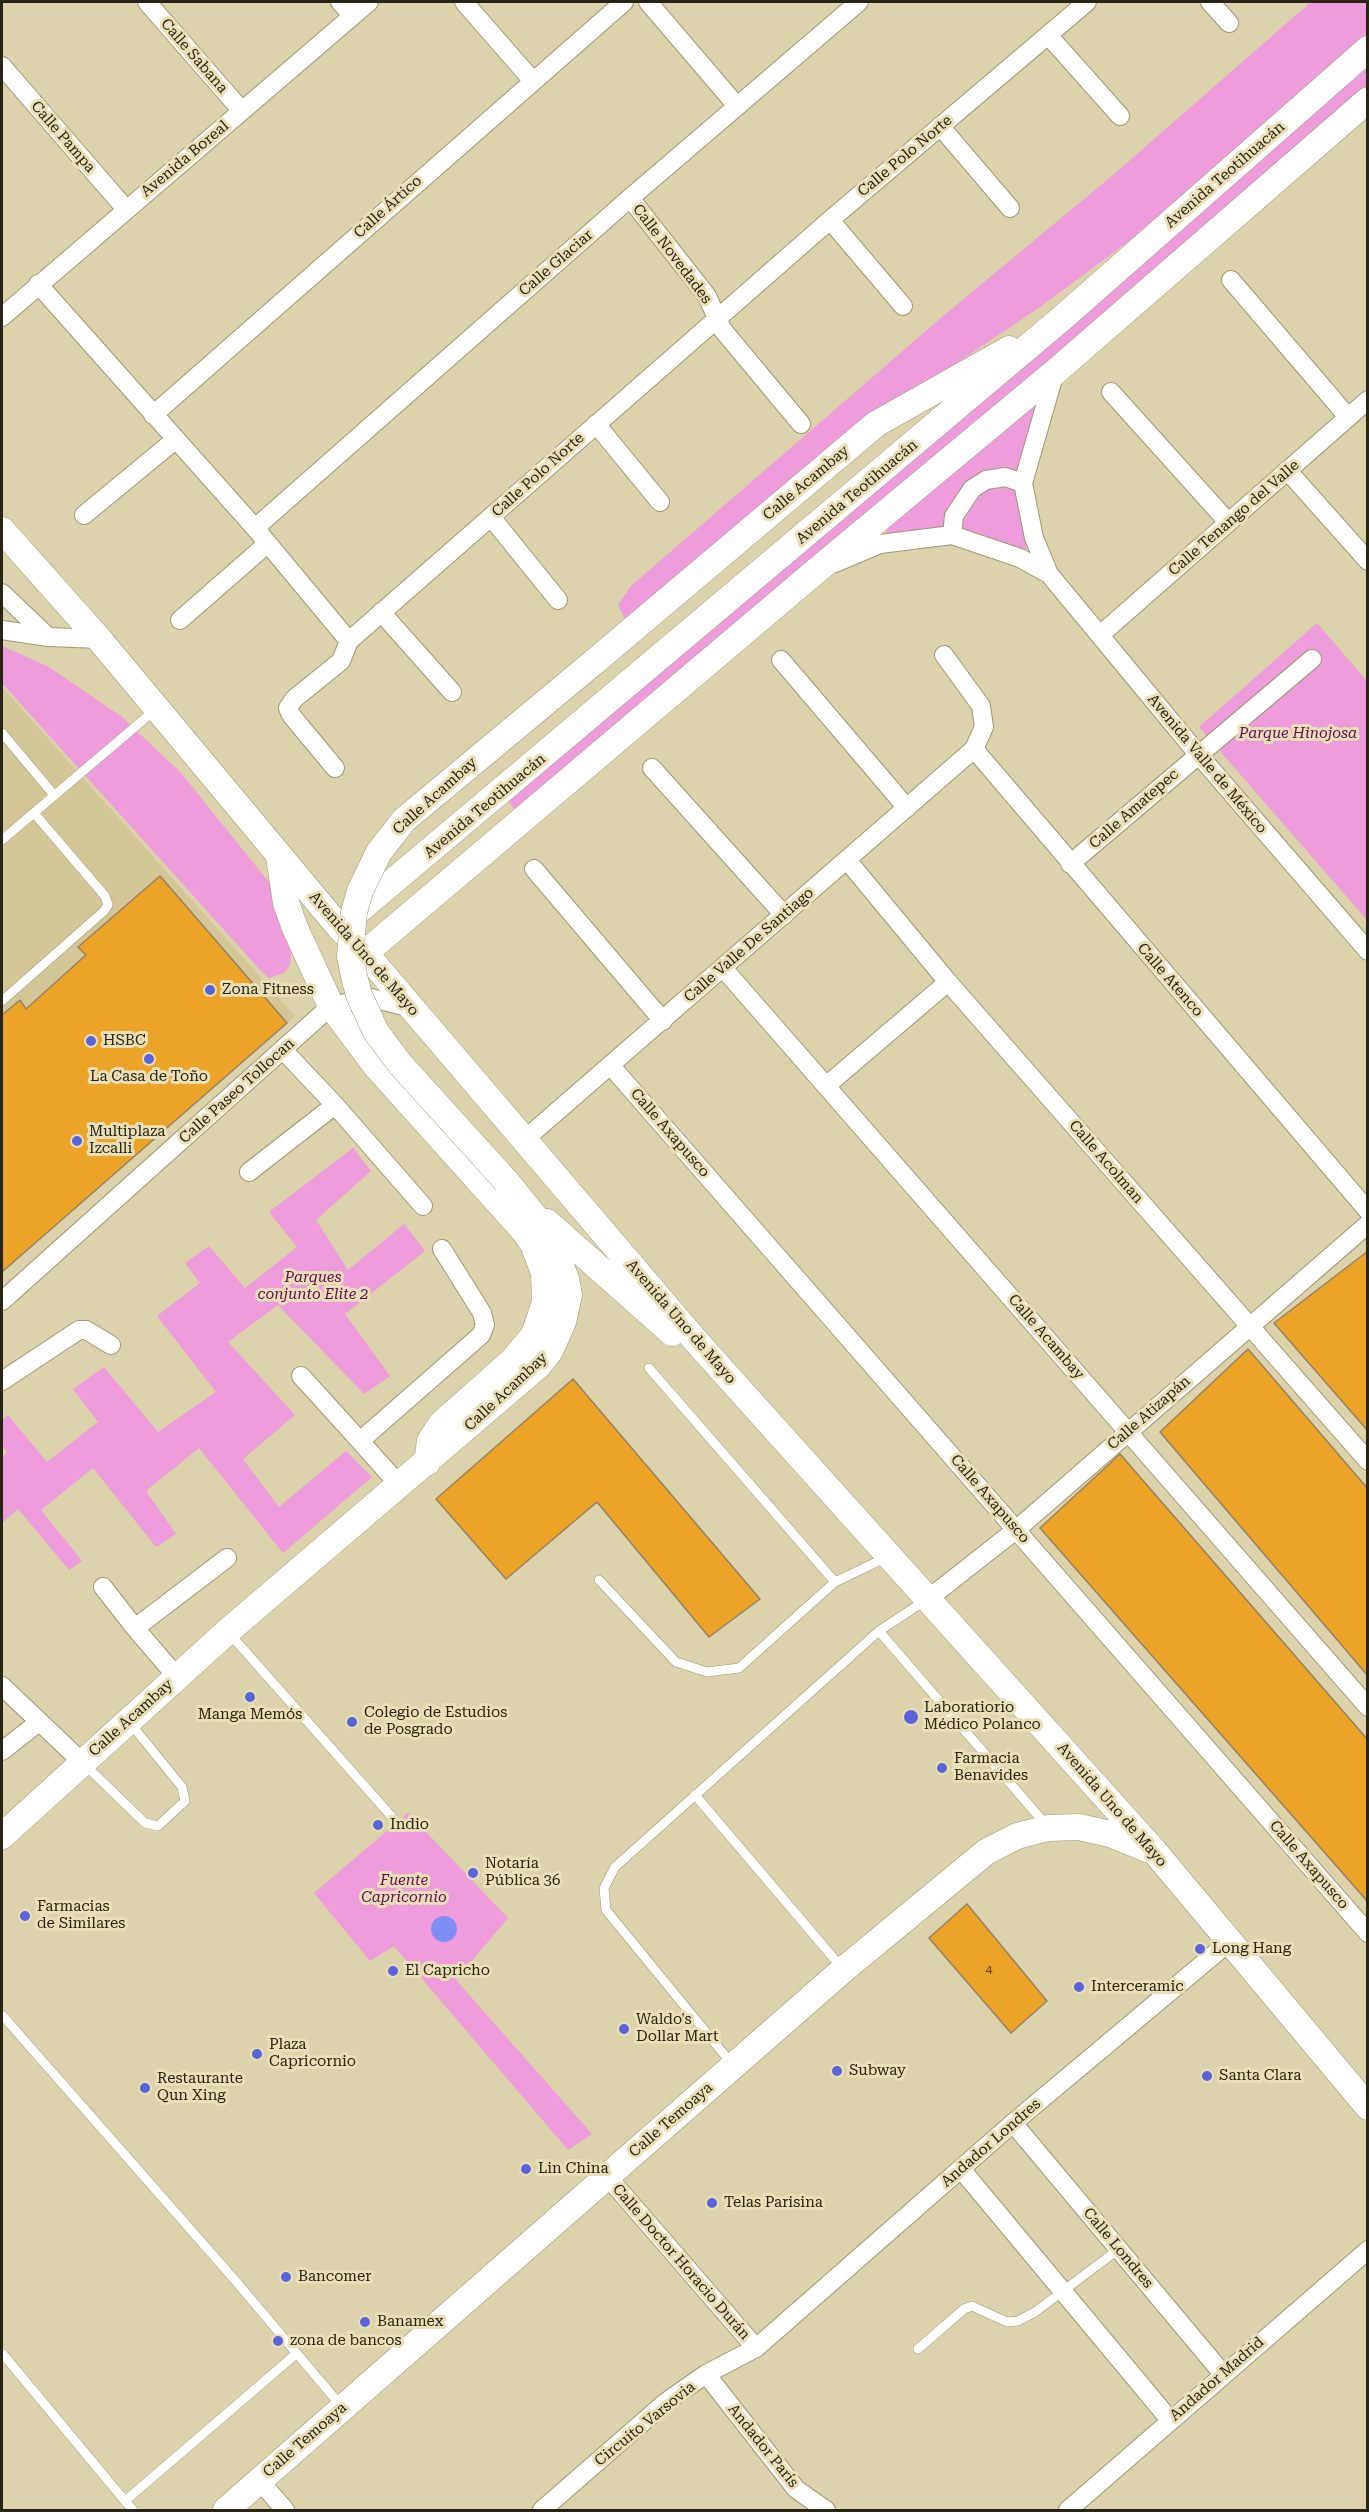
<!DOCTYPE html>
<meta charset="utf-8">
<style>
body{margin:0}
#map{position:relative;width:1369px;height:2512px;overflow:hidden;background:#dcd2ab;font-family:"Roboto Serif",serif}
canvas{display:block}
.frame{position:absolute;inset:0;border:3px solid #282415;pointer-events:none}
</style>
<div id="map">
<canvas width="1369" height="2512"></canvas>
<div class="frame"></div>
</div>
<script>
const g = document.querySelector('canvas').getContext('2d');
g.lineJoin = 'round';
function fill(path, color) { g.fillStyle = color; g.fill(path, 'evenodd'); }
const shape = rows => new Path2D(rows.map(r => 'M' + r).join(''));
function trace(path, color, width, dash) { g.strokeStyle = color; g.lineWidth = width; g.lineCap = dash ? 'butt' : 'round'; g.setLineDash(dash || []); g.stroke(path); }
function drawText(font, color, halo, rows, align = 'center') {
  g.font = font + ' "Roboto Serif",serif'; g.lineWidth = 6; g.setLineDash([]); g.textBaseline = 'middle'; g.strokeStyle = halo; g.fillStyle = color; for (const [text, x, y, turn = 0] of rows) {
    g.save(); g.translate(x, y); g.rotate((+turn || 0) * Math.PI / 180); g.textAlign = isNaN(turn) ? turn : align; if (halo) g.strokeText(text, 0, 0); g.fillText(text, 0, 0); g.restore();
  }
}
fill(shape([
 [2,687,295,1016,2,1272]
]), '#d3c697');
fill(shape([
 [1311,2,1367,2,1367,42,1190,196,1040,307,908,396,627,623,618,605,631,586,942,317,1113,175],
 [1367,53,1367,95,516,811,511,805,507,798],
 [1042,395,1021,479,997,474,949,527,887,537,886,532,892,519],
 [1003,485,1019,490,1028,546,1025,550,963,530,963,518,983,488],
 [1317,623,1367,681,1367,920,1199,727],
 [2,646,49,667,122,717,181,773,272,886,291,955,290,965,284,973,269,978,261,971,2,683],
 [353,1148,371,1171,316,1220,348,1270,404,1224,425,1251,345,1314,390,1376,364,1394,278,1305,228,1342,295,1415,243,1459,279,1507,346,1451,372,1477,283,1553,199,1448,146,1491,176,1534,156,1547,93,1468,41,1510,82,1561,69,1570,18,1509,2,1523,2,1457,7,1452,2,1445,2,1420,8,1415,47,1462,98,1422,73,1389,104,1367,158,1432,216,1392,157,1316,200,1283,185,1263,209,1246,245,1288,297,1247,269,1212],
 [408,1813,508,1918,456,1980,592,2134,568,2150,394,1946,370,1961,314,1893]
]), '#ee9cdc');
fill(shape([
 '431 1929a13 13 0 1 1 26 0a13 13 0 1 1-26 0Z'
]), '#7e8ef5');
const building = shape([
 [160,876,287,1023,2,1272,2,1015,20,1000,26,1009,86,955,78,947,160,876],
 [1368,1251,1368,1431,1274,1323,1368,1251],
 [1248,1349,1368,1489,1368,1676,1160,1432,1248,1349],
 [573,1379,760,1599,709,1637,597,1502,506,1579,436,1499,573,1379],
 [1120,1454,1368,1740,1368,1902,1040,1528,1120,1454],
 [967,1904,1047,2001,1011,2033,929,1938,967,1904]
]);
fill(building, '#eca428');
trace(building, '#978060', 1.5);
const lane = shape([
 [2,733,54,795],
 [2,840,156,709],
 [2,1001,104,911,108,905,105,896,34,813],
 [649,1368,835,1582,887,1557],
 [599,1580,676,1662,707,1672,739,1668,835,1582],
 [879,1631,1047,1826],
 [229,1633,392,1817],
 [83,1763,145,1823,158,1826,185,1801,182,1787,130,1723],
 [695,1795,842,1968],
 [2,2015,234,2279,342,2407],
 [732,2064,606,1910,604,1888,615,1867,879,1631,926,1600],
 [918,2349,964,2309,972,2306,1007,2322,1018,2321,1035,2312,1119,2249],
 [2,2353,125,2501,296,2354],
 [125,2501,133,2510]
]);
const street = shape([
 [147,2,242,111],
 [340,2,353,16],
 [464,2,532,80],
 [648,2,737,106],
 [1210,2,1229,23],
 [1048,35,1120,116],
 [2,66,125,208],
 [940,126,1010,208],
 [630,198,707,296,722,329,801,424],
 [830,220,903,306],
 [1231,280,1348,417],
 [38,284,255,528,349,641],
 [2,317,369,2],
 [1055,372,1023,483,1034,538,1049,574,1198,754,1368,951],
 [1111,392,1228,522],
 [153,415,624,2],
 [596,424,660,502],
 [1287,470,1368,561],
 [84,515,175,440],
 [491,517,558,600],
 [255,528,630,198,859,2],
 [952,535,954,516,972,489,986,480,1005,477,1023,483],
 [835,563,880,544,952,535,1020,558,1049,574],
 [2,593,48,637],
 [381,612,452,692],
 [180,620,267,544],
 [2,630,48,637,99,639],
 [1100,635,1368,400],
 [781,660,907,808],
 [974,749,1368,1211],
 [335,768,291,715,288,708,294,699,341,661,349,641,830,220,1087,2],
 [652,768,784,915],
 [847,860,948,982,1368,1461],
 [1070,864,1312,659],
 [534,869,663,1021],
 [723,968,1368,1707],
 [283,1050,335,1105],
 [611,1066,1368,1933],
 [826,1086,948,982],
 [524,1140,974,749,984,727,981,706,944,655],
 [249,1172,335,1105,423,1206],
 [2,1301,331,1006,371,998,412,1008],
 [301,1376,360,1441],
 [2,1381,79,1330,86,1330,111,1345],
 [400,1486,360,1441,481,1335,485,1325,482,1313,442,1249],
 [103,1587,135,1628],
 [928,1599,1017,1529,1368,1224],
 [177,1677,135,1628,227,1558],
 [2,1686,83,1763],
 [2,1751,39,1722],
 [1013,2123,1223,2374],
 [961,2169,1170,2420],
 [607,2176,756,2348],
 [706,2374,796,2489,826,2510],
 [259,2480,285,2510],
 [542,2510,666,2402,706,2374,756,2348,1013,2123,1229,1942],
 [1068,2510,1368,2250]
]);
const secondary = shape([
 [2,530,99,639,339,927,365,953,695,1340,1155,1852,1368,2107],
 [594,662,876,424,1009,349],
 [279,856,286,903,295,928,331,1006,375,1065,524,1231,533,1244,544,1273,545,1302,534,1335,512,1361,441,1424,430,1441,427,1463],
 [346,921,1061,319,1368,49],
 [365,953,816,571,1055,372,1368,100],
 [547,1222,672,1333],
 [2,1836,228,1631,539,1365,550,1351,563,1322,569,1295,566,1279,548,1233,506,1181],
 [226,2510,843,1970,986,1852,1017,1836,1048,1828,1079,1827,1110,1834,1147,1849]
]);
trace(lane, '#a19771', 10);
trace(street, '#a19771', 20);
trace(secondary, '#a19771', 27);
trace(lane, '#fff', 9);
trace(street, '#fff', 18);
trace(secondary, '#fff', 26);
const secondaryBridge = shape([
 [506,1181,400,1064,376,1032,359,995,354,976,350,956,354,912,360,891,379,852,404,820,594,662]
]);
trace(secondaryBridge, '#a19771', 27, []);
trace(secondaryBridge, '#fff', 26);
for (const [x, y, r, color] of [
 [210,990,6,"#5964db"],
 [91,1041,6,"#5964db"],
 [149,1059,6,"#5964db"],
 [77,1141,6,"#5964db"],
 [250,1697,6,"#5964db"],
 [911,1717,8,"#5964db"],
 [352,1722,6,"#5964db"],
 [942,1768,6,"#5964db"],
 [378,1825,6,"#5964db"],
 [473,1873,6,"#5964db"],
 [25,1916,6,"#5964db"],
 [1200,1949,6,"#5964db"],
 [393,1971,6,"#5964db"],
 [1079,1987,6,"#5964db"],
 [624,2029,6,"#5964db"],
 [257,2054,6,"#5964db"],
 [837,2071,6,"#5964db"],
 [1207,2076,6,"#5964db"],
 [145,2088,6,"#5964db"],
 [526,2169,6,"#5964db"],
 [712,2203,6,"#5964db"],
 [286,2277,6,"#5964db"],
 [365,2322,6,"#5964db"],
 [278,2341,6,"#5964db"]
]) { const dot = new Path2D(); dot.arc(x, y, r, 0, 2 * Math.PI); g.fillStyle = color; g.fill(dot); trace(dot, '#eadfb7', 2); }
drawText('12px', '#59441a', null, [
 ["4",989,1969]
]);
drawText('15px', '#282415', '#eadfb7', [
 ["Calle Sabana",194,56,49],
 ["Calle Pampa",63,137,49],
 ["Calle Polo Norte",905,156,-40],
 ["Avenida Boreal",185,159,-40],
 ["Avenida Teotihuacán",1225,175,-41],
 ["Calle Ártico",388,207,-42],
 ["Calle Novedades",672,254,53],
 ["Calle Glaciar",556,263,-41],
 ["Calle Polo Norte",538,475,-42],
 ["Calle Acambay",806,483,-40],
 ["Avenida Teotihuacán",857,492,-40],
 ["Calle Tenango del Valle",1234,518,-41],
 ["Avenida Valle de México",1207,764,50],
 ["Calle Acambay",435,796,-42],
 ["Avenida Teotihuacán",485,806,-40],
 ["Calle Amatepec",1134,809,-41],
 ["Calle Valle De Santiago",749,945,-41],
 ["Avenida Uno de Mayo",364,954,49],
 ["Calle Atenco",1170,980,49],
 ["Calle Paseo Tollocan",237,1091,-42],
 ["Calle Axapusco",670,1133,49],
 ["Calle Acolman",1106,1162,49],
 ["Avenida Uno de Mayo",681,1322,49],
 ["Calle Acambay",1046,1337,49],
 ["Calle Acambay",506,1392,-43],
 ["Calle Atizapán",1149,1413,-41],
 ["Calle Axapusco",990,1499,49],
 ["Calle Acambay",131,1718,-42],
 ["Avenida Uno de Mayo",1112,1805,49],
 ["Calle Axapusco",1309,1865,49],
 ["Calle Temoaya",671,2120,-41],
 ["Andador Londres",991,2143,-41],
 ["Calle Londres",1118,2248,50],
 ["Calle Doctor Horacio Durán",681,2262,49],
 ["Andador Madrid",1217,2379,-41],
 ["Circuito Varsovia",645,2424,-39],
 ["Calle Temoaya",305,2440,-41],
 ["Andador París",763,2446,51]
]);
drawText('italic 15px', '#630957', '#eadfb7', [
 ["Parque Hinojosa",1298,734],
 ["Parques",313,1278],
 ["conjunto Elite 2",313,1295],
 ["Fuente",404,1881],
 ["Capricornio",404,1898]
]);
drawText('15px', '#282415', '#eadfb7', [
 ["Zona Fitness",222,990],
 ["HSBC",103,1041],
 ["La Casa de Toño",149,1077,"center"],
 ["Multiplaza",89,1132],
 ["Izcalli",89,1149],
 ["Laboratiorio",924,1708],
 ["Médico Polanco",924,1725],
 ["Colegio de Estudios",364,1713],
 ["de Posgrado",364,1730],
 ["Manga Memo´s",250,1715,"center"],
 ["Farmacia",954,1759],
 ["Benavides",954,1776],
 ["Indio",390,1825],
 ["Notaría",485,1864],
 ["Pública 36",485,1881],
 ["Farmacias",37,1907],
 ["de Similares",37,1924],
 ["Long Hang",1212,1949],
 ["El Capricho",405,1971],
 ["Interceramic",1091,1987],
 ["Waldo's",636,2020],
 ["Dollar Mart",636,2037],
 ["Plaza",269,2045],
 ["Capricornio",269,2062],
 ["Subway",849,2071],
 ["Santa Clara",1219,2076],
 ["Restaurante",157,2079],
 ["Qun Xing",157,2096],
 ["Lin China",538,2169],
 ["Telas Parisina",724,2203],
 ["Bancomer",298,2277],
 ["Banamex",377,2322],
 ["zona de bancos",290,2341]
], 'left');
</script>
